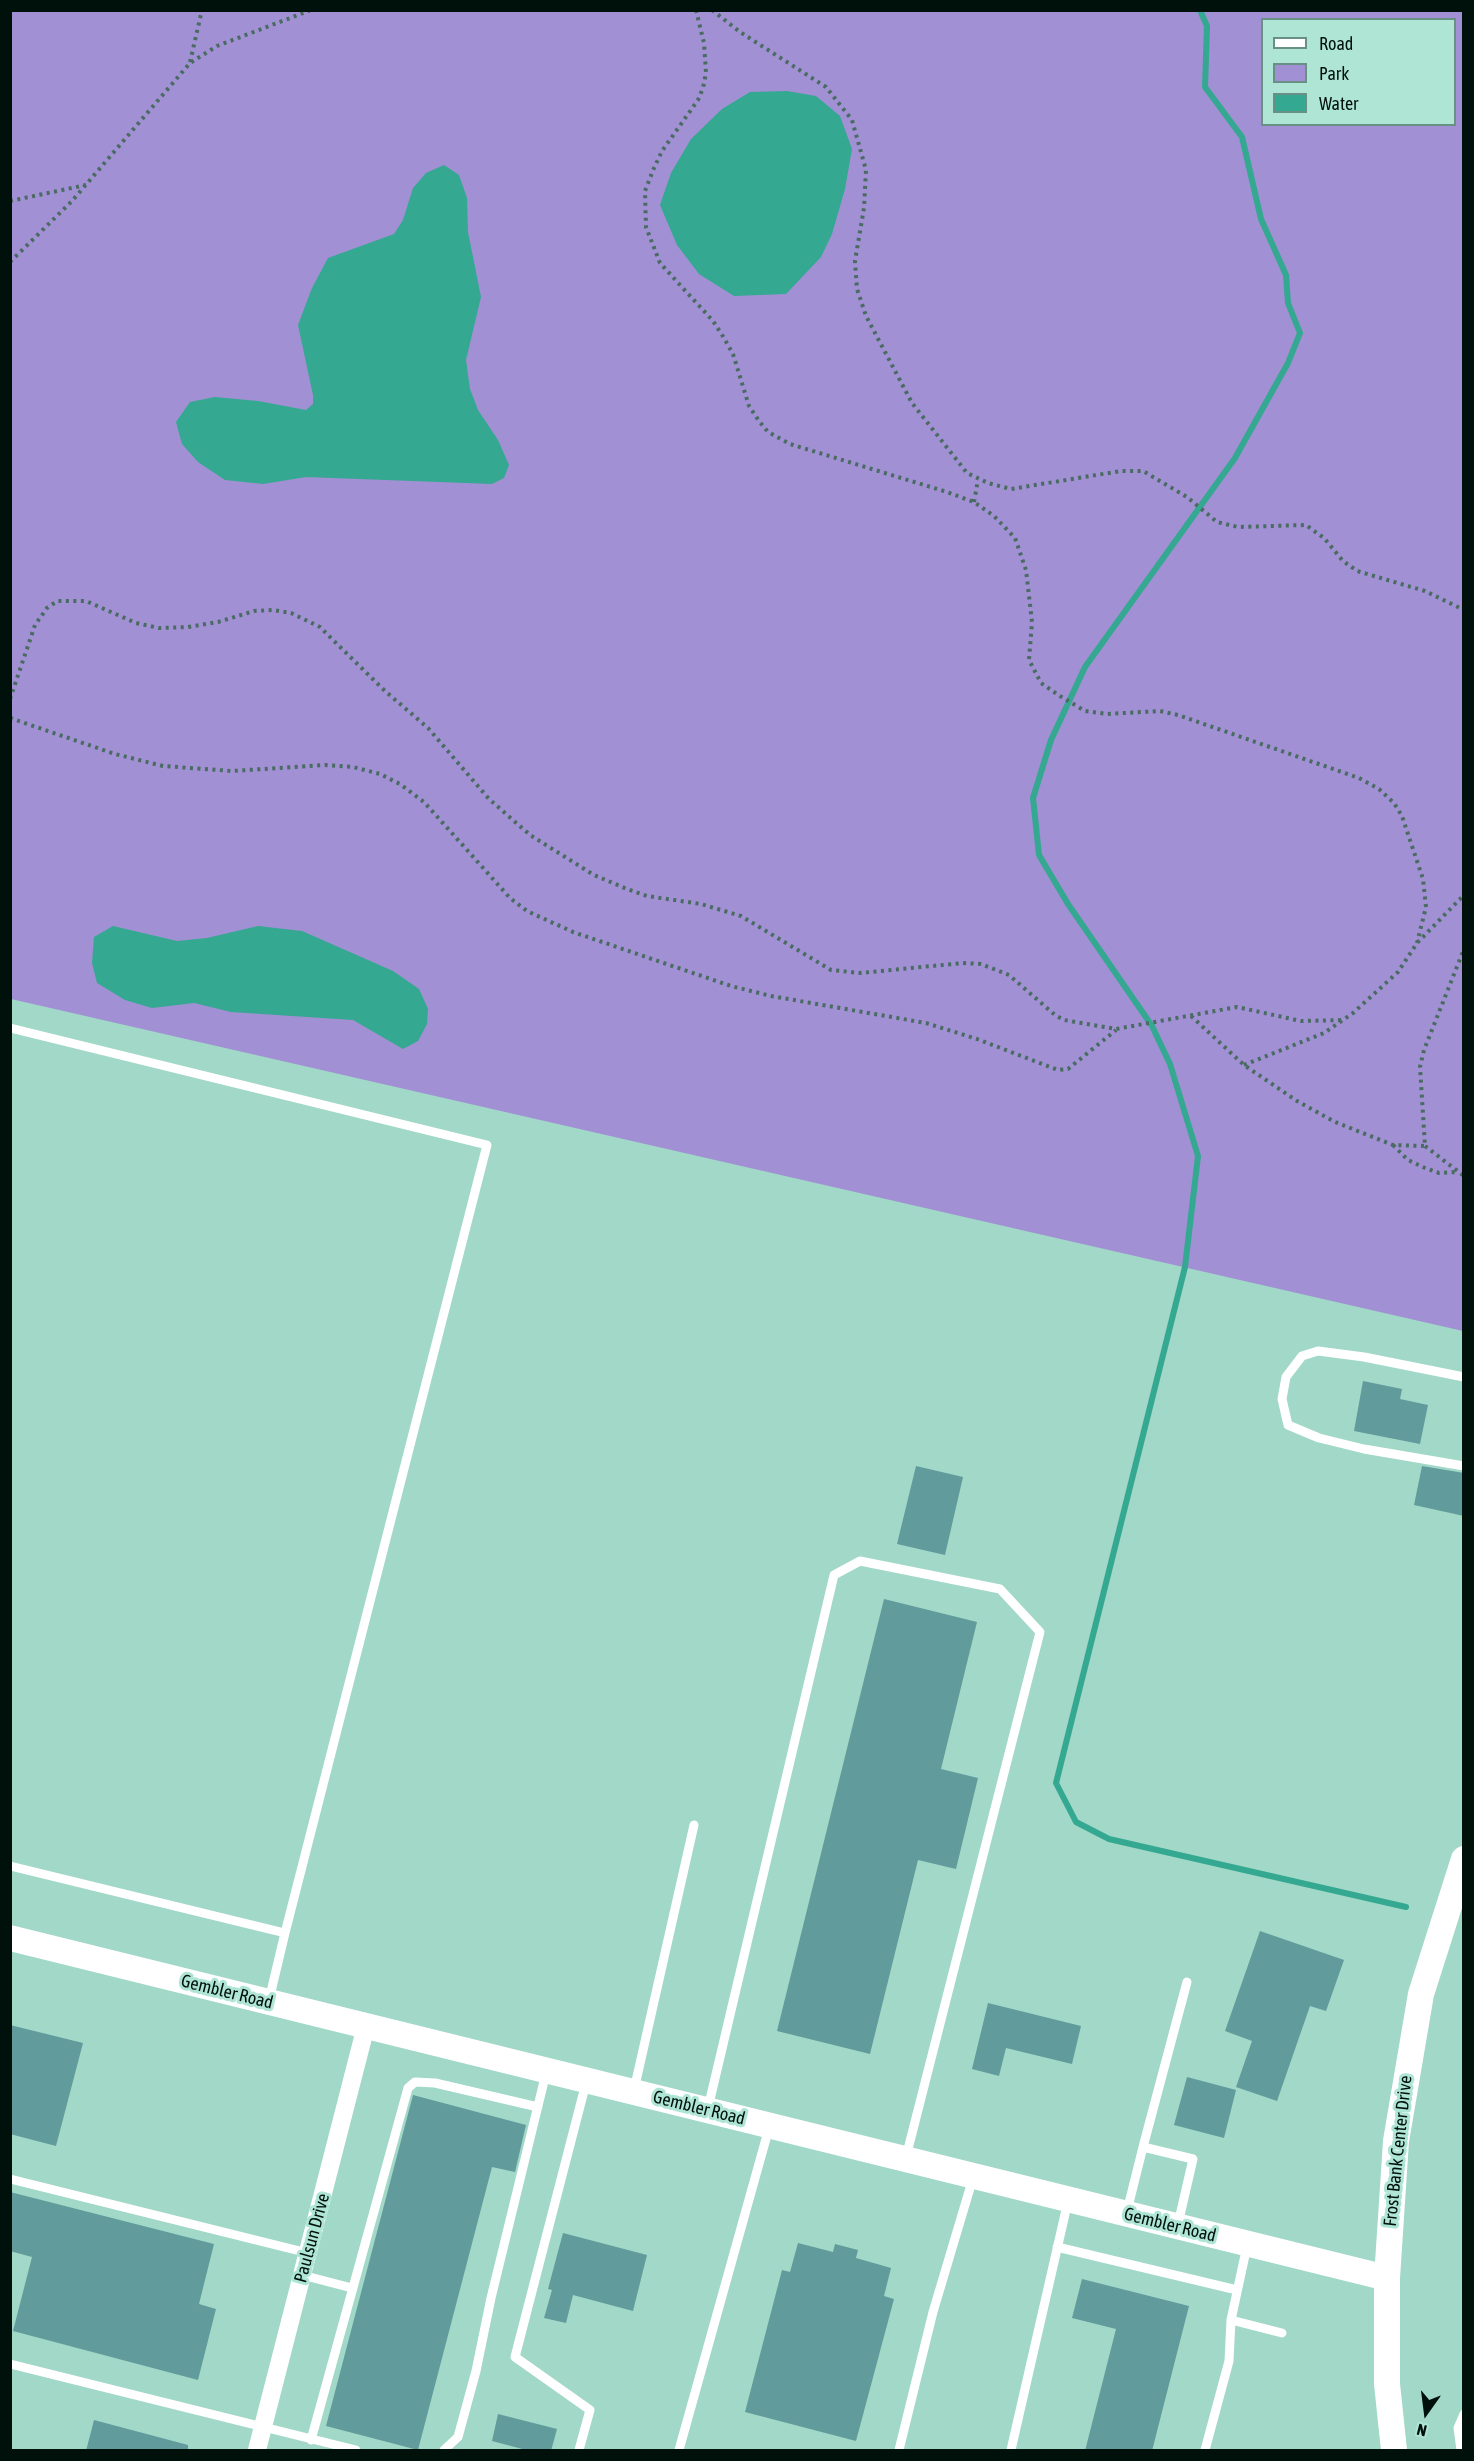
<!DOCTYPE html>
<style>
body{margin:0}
#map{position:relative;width:1474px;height:2461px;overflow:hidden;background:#a1d8c8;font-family:"Asap Condensed",sans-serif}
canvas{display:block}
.frame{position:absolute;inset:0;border:12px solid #00110c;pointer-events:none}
.legend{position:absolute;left:1261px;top:18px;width:195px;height:108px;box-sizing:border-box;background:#aee5d5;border:2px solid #689085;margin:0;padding:8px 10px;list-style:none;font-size:18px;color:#00110c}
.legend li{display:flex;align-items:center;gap:12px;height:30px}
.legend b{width:30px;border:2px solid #689085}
.north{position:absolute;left:1396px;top:2383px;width:60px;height:60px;-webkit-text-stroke:4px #aee5d5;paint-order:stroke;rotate:194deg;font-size:16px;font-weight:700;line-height:24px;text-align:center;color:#00110c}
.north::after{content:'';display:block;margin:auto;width:21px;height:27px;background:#00110c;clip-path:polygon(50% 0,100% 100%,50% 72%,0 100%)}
</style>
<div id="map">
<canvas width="1474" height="2461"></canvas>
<div class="frame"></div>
<ul class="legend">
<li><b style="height:8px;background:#fff"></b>Road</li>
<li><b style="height:16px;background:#a190d3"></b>Park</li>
<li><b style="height:16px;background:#34a890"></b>Water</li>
</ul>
<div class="north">N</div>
</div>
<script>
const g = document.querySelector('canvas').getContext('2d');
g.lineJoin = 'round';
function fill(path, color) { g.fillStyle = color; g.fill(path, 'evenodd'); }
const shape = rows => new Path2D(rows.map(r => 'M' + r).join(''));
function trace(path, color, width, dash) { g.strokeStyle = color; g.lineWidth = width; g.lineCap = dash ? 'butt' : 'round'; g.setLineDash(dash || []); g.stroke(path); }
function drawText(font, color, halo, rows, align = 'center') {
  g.font = font + ' "Asap Condensed",sans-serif'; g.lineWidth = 6; g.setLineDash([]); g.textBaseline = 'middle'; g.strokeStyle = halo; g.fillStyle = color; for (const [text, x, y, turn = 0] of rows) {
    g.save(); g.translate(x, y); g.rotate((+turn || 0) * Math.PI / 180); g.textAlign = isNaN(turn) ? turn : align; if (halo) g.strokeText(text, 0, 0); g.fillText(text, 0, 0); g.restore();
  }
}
fill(shape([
 [11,11,1463,11,1463,1331,11,999],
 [1262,20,1454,20,1454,124,1262,124]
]), '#a190d3');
fill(shape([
 [787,91,816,96,840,116,852,149,845,189,832,234,821,257,786,294,734,296,699,274,677,245,660,205,671,173,691,139,722,109,750,92],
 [444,165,459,175,467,198,468,232,481,297,466,360,470,389,478,410,498,440,509,465,504,478,492,484,306,477,263,484,225,480,198,462,182,444,176,422,190,402,215,397,258,401,306,410,313,404,313,395,298,325,312,288,328,258,394,234,403,220,413,188,426,173],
 [113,926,177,941,207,938,258,926,302,931,393,971,419,989,428,1009,427,1024,418,1041,403,1049,353,1020,231,1012,194,1003,152,1008,125,1000,97,983,92,963,94,937]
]), '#34a890');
trace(shape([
 [1200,10,1207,26,1205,87,1242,137,1261,219,1286,275,1288,303,1300,333,1288,363,1235,458,1085,667,1051,740,1033,798,1039,855,1068,904,1152,1026,1170,1064,1198,1156,1185,1267,1056,1783,1076,1822,1109,1839,1406,1907]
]), '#34a890', 6);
fill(shape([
 [1363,1381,1402,1389,1400,1399,1428,1405,1420,1444,1354,1431],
 [916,1466,963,1477,945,1555,897,1544],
 [1422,1466,1464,1473,1464,1516,1414,1505],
 [884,1599,977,1622,941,1769,978,1778,956,1869,918,1860,870,2054,777,2031],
 [1260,1931,1344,1960,1326,2011,1310,2006,1277,2101,1236,2087,1252,2041,1225,2031],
 [988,2003,1081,2026,1072,2064,1006,2048,999,2076,972,2069],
 [10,2025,83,2043,56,2146,10,2134],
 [1187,2077,1236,2090,1224,2138,1174,2125],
 [413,2095,526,2125,515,2172,492,2167,418,2450,326,2426],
 [10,2192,214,2244,199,2304,216,2309,198,2380,13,2331,32,2257,10,2251],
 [563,2233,647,2255,633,2311,573,2295,566,2323,544,2318,552,2290,548,2289],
 [798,2243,833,2252,835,2244,858,2250,856,2258,891,2268,884,2296,894,2299,856,2441,745,2412,782,2270,790,2272],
 [1082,2279,1189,2306,1152,2451,1085,2451,1116,2329,1072,2318],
 [498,2414,557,2429,551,2451,530,2451,492,2441],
 [94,2420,188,2445,188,2451,86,2451]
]), '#619b9b');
trace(shape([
 [696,10,704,43,706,73,703,88,698,100,662,151,654,168,645,191,646,227,660,263,713,321,724,338,733,354,749,406,759,421,768,432,790,444,947,492,974,502,994,516,1015,538,1026,570,1032,622,1029,660,1041,683,1060,696,1085,711,1107,714,1160,711,1178,715,1359,778,1379,789,1394,803,1402,816,1423,879,1426,907,1417,943],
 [712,10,740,32,826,87,852,120,866,170,864,208,855,261,857,289,866,316,912,403,967,473,988,483,1011,489,1121,471,1143,471,1187,497,1217,522,1238,527,1306,525,1324,538,1343,561,1357,571,1425,591,1464,610],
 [190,62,202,10],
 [10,201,86,185],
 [10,262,72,201,190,63,217,46,311,10],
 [974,502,978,480],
 [10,699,35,625,47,608,57,601,86,601,136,623,159,628,188,627,218,622,254,611,273,610,291,613,320,627,332,639,385,691,428,728,489,799,530,835,594,875,627,889,647,896,701,904,741,916,831,970,860,973,963,963,981,964,1009,975,1055,1015,1064,1020,1116,1029,1237,1007,1301,1021,1344,1020],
 [10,718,115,754,163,766,232,771,325,765,353,767,380,774,400,784,424,802,510,898,527,911,573,932,731,986,771,996,926,1023,977,1039,1058,1070,1068,1069,1116,1030],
 [1191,1016,1244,1065,1297,1101,1335,1122,1393,1145,1425,1146,1420,1067,1424,1050,1464,949],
 [1244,1065,1324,1033,1353,1013,1398,972,1417,943,1464,895],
 [1393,1145,1408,1160,1425,1168,1439,1173,1457,1172],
 [1425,1146,1464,1176]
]), '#496b61', 4, [3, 4.5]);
trace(shape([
 [10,1028,487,1145,285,1933],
 [1464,1377,1364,1357,1318,1351,1302,1356,1286,1377,1282,1399,1288,1425,1319,1438,1364,1449,1464,1466],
 [10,1866,285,1933,269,2000],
 [634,2090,694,1825],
 [708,2108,834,1575,860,1561,1000,1589,1040,1632,906,2157],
 [1143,2147,1187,1982],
 [10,2179,308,2253],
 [1127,2211,1143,2147,1193,2159,1178,2224],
 [1057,2247,1237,2290],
 [302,2275,352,2288],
 [1231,2320,1282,2333],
 [10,2364,356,2450],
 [311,2440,408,2088,415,2082,435,2083,538,2107],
 [444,2450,458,2437,476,2371,491,2298,546,2073],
 [579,2450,590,2410,515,2357,586,2083],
 [679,2450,769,2128],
 [899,2450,933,2312,973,2178],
 [1011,2450,1068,2201],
 [1205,2450,1229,2361,1231,2320,1247,2246],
 [1461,2450,1458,2428,1464,2414]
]), '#fff', 9);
trace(shape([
 [257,2450,366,2026]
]), '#fff', 18);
trace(shape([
 [10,1938,1387,2278],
 [1394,2450,1387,2384,1387,2278,1396,2141,1421,1994,1464,1859]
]), '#fff', 26);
drawText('18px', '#00110c', '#aee5d5', [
 ["Gembler Road",227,1992,14],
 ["Gembler Road",699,2108,14],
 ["Frost Bank Center Drive",1398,2151,-84],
 ["Gembler Road",1170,2225,14],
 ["Paulsun Drive",312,2238,-75]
]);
</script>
